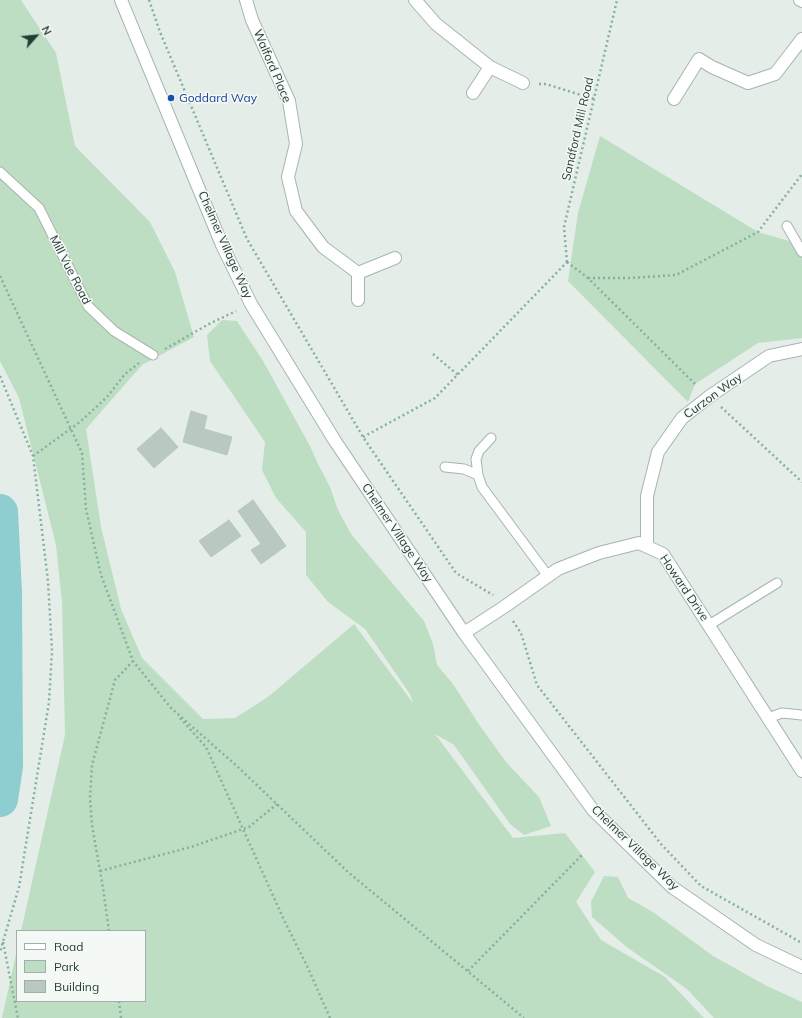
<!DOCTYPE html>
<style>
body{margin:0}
#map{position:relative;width:802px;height:1018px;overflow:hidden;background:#e4ede8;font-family:Mulish,sans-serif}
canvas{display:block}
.legend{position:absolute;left:16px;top:930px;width:130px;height:72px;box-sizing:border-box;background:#f5f9f6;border:1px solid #a1aea9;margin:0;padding:5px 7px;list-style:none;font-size:12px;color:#243e35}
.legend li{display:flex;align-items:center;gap:8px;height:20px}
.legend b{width:20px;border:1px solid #a1aea9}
.north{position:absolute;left:16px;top:16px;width:40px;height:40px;-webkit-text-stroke:3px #f5f9f6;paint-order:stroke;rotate:63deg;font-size:11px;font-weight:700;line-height:16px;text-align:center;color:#243e35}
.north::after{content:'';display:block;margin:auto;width:14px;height:18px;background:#243e35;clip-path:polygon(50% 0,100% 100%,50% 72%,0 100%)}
</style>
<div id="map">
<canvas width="802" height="1018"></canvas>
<ul class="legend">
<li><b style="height:5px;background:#fff"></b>Road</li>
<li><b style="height:11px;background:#bddec3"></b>Park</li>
<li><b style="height:11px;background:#b9c8c1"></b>Building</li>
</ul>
<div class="north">N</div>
</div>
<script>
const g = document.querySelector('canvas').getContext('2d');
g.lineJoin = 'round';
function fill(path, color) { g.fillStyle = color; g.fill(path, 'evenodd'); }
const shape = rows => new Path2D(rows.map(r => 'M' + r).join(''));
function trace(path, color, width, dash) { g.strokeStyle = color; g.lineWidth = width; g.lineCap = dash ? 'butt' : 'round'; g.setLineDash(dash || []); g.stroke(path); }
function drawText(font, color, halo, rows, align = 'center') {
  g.font = font + ' Mulish,sans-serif'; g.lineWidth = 3; g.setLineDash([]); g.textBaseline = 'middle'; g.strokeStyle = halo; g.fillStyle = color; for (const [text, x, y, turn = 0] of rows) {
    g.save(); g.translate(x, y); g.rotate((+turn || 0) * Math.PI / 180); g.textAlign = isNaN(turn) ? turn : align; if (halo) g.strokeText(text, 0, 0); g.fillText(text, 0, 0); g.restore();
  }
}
fill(shape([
 [0,0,21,0,56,53,75,146,150,222,175,272,194,337,142,365,86,429,101,527,121,609,142,658,203,719,235,718,268,697,354,624,413,703,410,694,365,629,328,602,306,575,306,532,276,498,262,470,265,442,210,361,207,335,222,320,237,321,263,361,310,446,318,464,330,487,338,510,351,534,424,621,433,644,437,665,453,684,480,726,506,762,539,797,551,826,524,835,510,824,454,745,435,734,513,838,565,833,595,872,576,902,601,940,665,977,704,1018,2,1018,17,950,17,1001,145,1001,145,931,21,931,65,735,62,602,56,545,19,398,0,361],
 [600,136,758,232,796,243,802,257,802,338,758,343,695,384,688,402,568,281,578,213],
 [604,876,618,877,628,898,653,912,713,956,767,986,802,1002,802,1018,714,1018,687,989,628,948,592,917,591,902]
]), '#bddec3');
trace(shape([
 [0,512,4,593,5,766,0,799]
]), '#8ecdd0', 36);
const building = shape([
 [191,411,207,416,204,429,232,437,227,455,183,442,191,411],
 [161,428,178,447,154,468,137,449,161,428],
 [253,500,286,546,261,564,251,550,261,544,238,511,253,500],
 [229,520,241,536,211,557,199,541,229,520]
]);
fill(building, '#b9c8c1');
trace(building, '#b6c7be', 1);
const service = shape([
 [0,172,39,208,88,306,114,331,153,355],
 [787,226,802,252],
 [491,438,479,451,476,459,478,475,482,487,548,576],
 [445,467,464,469,478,475],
 [709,625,777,583],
 [768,718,782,713,802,715]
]);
const minor = shape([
 [246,0,252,20,289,101,296,144,288,177,296,211,323,247,358,273,395,258],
 [415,0,436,24,490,67,523,83],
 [800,0,802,1],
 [473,93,490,67],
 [674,99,699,59,712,67,748,83,775,74,802,39],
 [358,273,358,300],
 [647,546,647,496,658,452,682,418,710,396,769,356,802,349],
 [464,633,504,607,558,569,599,553,639,543,663,554,802,771]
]);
const tertiary = shape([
 [121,0,222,245,251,304,335,441,464,633,593,810,672,887,756,945,802,967]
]);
trace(service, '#a7b5af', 11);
trace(minor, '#a7b5af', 14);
trace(tertiary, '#a7b5af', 14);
trace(shape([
 [149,0,160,32,247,239,363,437,456,573,493,595],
 [539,84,546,84,594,99],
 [567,262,588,278,697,386],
 [567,262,564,227,617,0],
 [0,276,82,453,86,509,101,575,133,661,171,708,239,768,348,872,524,1018],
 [588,278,631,278,676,275,758,232,802,174],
 [165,349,209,324,236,311],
 [433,354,458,375],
 [0,376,33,456,48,581,52,651,49,702,19,887,0,952],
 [721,407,802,482],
 [363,437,435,398,567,262],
 [33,456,80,422,107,397,125,374,139,363],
 [513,621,521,633,537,685,661,844,701,886,802,943],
 [180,718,206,747,284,920,308,968,330,1018],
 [100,871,191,847,243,829,249,827,277,804],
 [109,931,103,888,92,825,90,798,92,765,115,680,133,661],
 [3,942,18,1018],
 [468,971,582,855],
 [119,1001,121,1018]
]), '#85b09e', 2.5, [2, 3]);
trace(service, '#fff', 9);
trace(minor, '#fff', 12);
trace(tertiary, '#fff', 12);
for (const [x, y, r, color] of [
 [171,98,4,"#1a4fb4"]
]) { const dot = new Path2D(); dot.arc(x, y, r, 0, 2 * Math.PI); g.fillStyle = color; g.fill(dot); trace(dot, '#f5f9f6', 1.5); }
drawText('12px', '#243e35', '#f5f9f6', [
 ["Walford Place",272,66,67],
 ["Sandford Mill Road",578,129,-77],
 ["Chelmer Village Way",225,245,66],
 ["Mill Vue Road",70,270,63],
 ["Curzon Way",713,396,-36],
 ["Chelmer Village Way",397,533,56],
 ["Howard Drive",684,588,56],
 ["Chelmer Village Way",635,848,44]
]);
drawText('12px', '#164399', '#f5f9f6', [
 ["Goddard Way",179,98]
], 'left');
</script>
